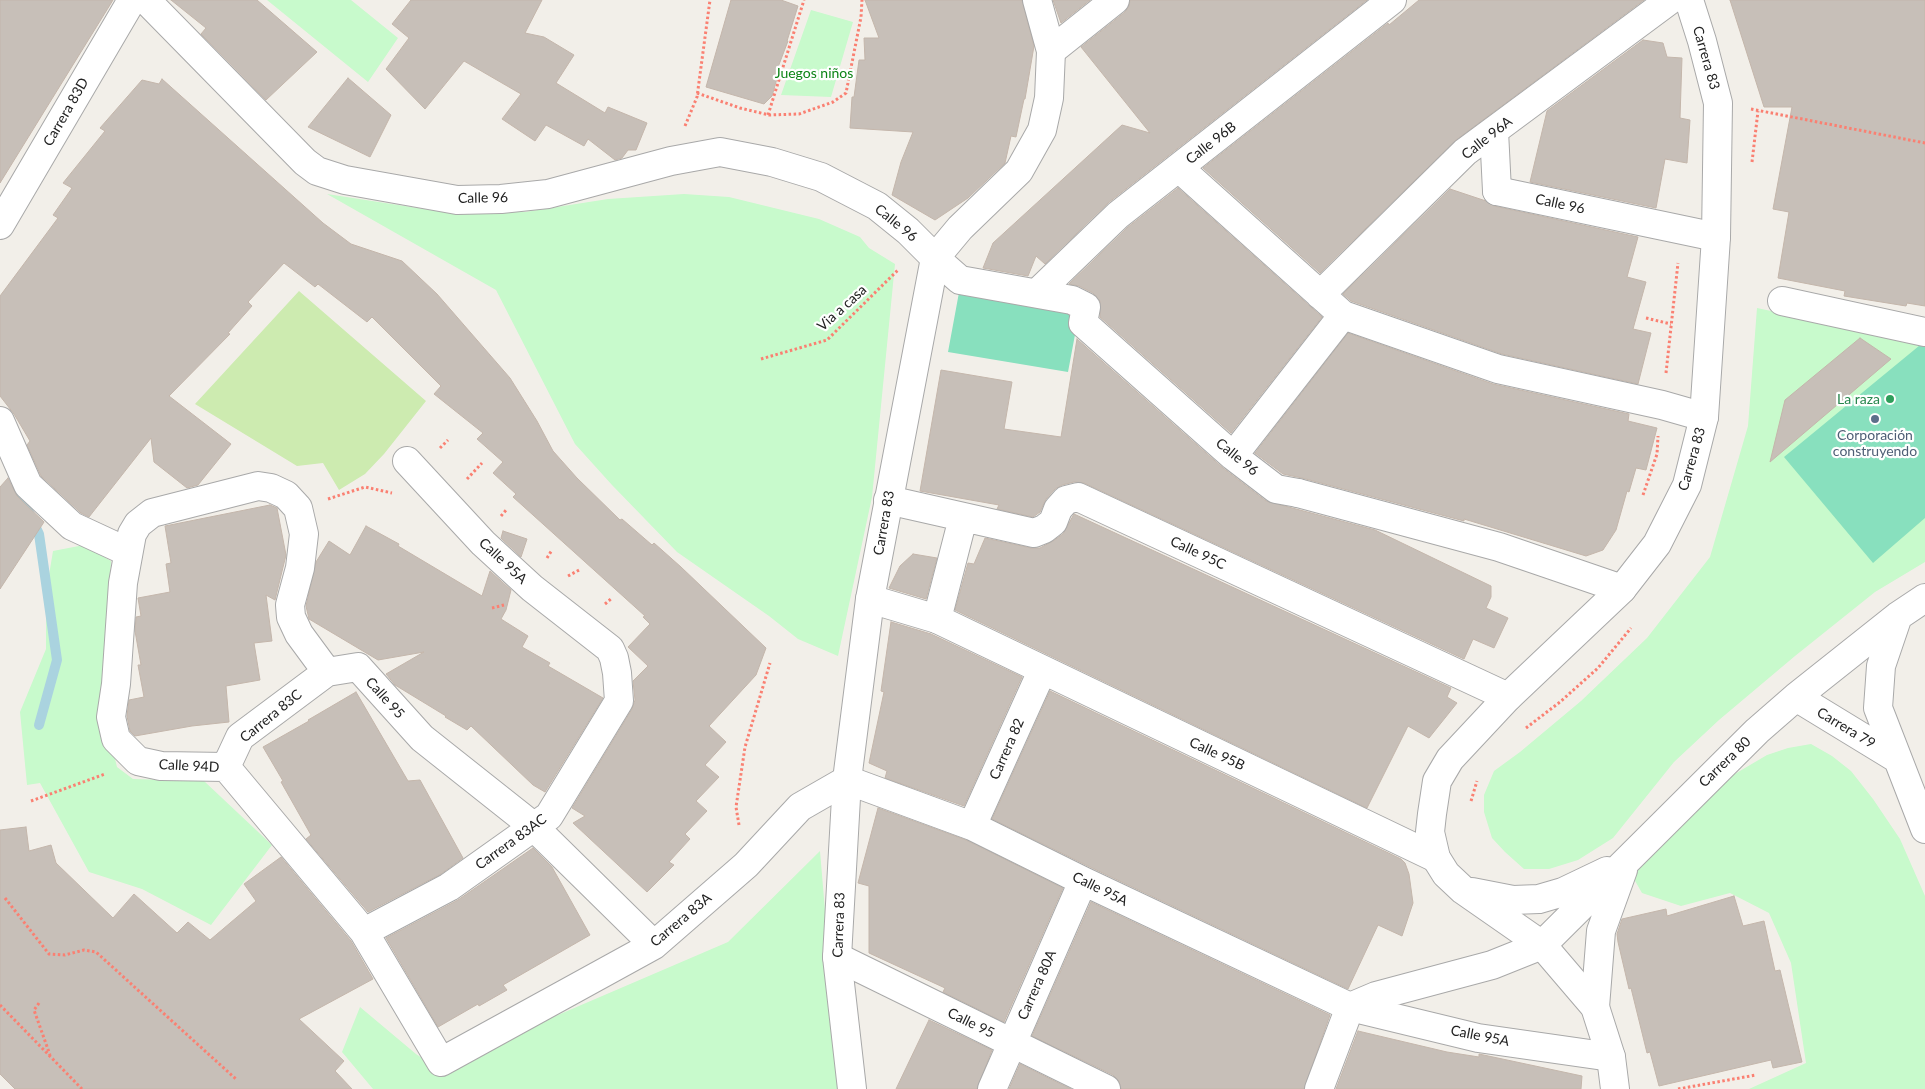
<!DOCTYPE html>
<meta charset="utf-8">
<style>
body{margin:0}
canvas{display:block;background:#f2efe9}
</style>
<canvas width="1925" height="1089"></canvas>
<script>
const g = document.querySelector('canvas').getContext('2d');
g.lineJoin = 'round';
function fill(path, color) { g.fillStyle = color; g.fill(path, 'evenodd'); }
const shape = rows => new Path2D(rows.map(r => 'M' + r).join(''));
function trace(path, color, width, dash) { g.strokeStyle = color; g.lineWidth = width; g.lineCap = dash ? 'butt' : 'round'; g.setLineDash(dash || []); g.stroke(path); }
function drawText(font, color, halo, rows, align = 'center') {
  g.font = font + ' Lato,sans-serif'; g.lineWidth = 4.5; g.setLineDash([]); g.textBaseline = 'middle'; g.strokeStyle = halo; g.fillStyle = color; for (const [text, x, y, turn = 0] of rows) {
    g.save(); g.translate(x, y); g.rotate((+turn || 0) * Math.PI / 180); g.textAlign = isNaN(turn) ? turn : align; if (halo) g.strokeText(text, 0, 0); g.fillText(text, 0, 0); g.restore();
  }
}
fill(shape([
 [299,291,426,401,384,454,365,474,339,490,323,463,297,466,195,404]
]), '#cdebb0');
fill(shape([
 [267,0,351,0,398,38,368,82],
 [811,10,853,22,831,97,781,95],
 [327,194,450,213,525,212,608,199,684,194,729,197,819,219,860,237,869,248,895,264,872,497,838,656,798,639,769,616,677,552,612,485,575,444,496,290],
 [1757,308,1925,344,1925,562,1875,592,1795,656,1719,720,1674,762,1613,838,1578,860,1549,869,1524,869,1505,852,1492,838,1484,812,1484,795,1494,771,1520,752,1581,701,1647,638,1710,557,1748,426],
 [84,545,111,561,103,710,117,767,133,779,204,781,272,845,211,925,142,889,89,872,40,783,27,785,20,712,46,649,46,593,53,551],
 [1811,744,1832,756,1851,771,1873,799,1900,839,1925,896,1925,1089,1749,1089,1806,1063,1791,963,1769,913,1730,893,1681,906,1642,893,1630,872,1711,788,1767,755,1788,748],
 [820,851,840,1089,373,1089,342,1052,360,1007,416,1054,434,1066,530,1027,728,942]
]), '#c8facc');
fill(shape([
 [960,287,1080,308,1068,372,948,352],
 [1925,341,1925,518,1873,563,1784,457]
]), '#88e0be');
trace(shape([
 [17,487,39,534,57,660,39,725]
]), '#aad3df', 10);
const building = shape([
 [0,0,113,0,0,183,0,0],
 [171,0,257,0,317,52,266,100,201,34,206,28,171,0],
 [411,0,542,0,525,33,544,37,574,55,556,83,605,113,608,107,647,123,636,150,628,150,622,158,615,160,588,139,584,146,546,125,535,141,502,119,521,94,464,61,425,109,386,69,409,38,392,24,411,0],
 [731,0,781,0,798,6,787,41,788,41,775,75,778,75,772,96,764,104,706,87,731,0],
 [865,0,1022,0,1034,46,1025,99,1024,99,1016,137,1011,136,1005,163,968,198,935,220,892,195,901,162,913,132,850,128,852,97,854,97,859,60,865,60,864,38,879,38,865,0],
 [1053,0,1090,0,1061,23,1053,0],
 [1130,0,1367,0,1108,203,1045,264,1036,256,1028,276,983,268,993,243,1122,125,1150,133,1081,47,1125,12,1129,6,1130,0],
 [1419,0,1644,0,1456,140,1320,273,1203,168,1388,23,1389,25,1419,0],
 [1730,0,1925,0,1925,306,1907,303,1906,306,1844,296,1845,291,1778,278,1789,212,1773,209,1792,107,1764,107,1730,0],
 [1643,40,1663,43,1667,57,1682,58,1680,118,1690,120,1687,163,1665,159,1656,208,1530,182,1547,111,1643,40],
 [348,78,391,115,370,157,308,127,348,78],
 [162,79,323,223,351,244,402,261,437,294,510,378,537,421,553,451,577,478,620,520,622,519,652,545,654,543,681,567,766,648,756,675,709,726,726,742,705,765,719,777,696,801,707,811,685,834,690,839,669,862,674,865,647,892,573,823,585,816,572,808,632,709,635,700,633,681,648,666,628,647,650,624,643,617,645,616,513,497,516,494,493,473,503,462,477,439,483,433,434,394,441,386,372,317,367,322,318,284,315,287,284,263,248,302,252,306,228,333,230,334,169,396,231,444,198,485,187,488,154,462,151,438,89,517,81,513,41,476,27,445,30,441,14,414,0,396,0,296,58,218,53,215,72,188,63,183,105,131,100,128,142,80,159,84,162,79],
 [1178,188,1322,317,1231,433,1100,317,1100,301,1093,293,1079,286,1069,284,1128,227,1178,188],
 [1450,189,1486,201,1494,206,1638,237,1627,277,1646,282,1633,329,1651,333,1638,384,1502,354,1351,301,1343,294,1450,189],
 [1348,333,1493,384,1629,414,1628,421,1657,428,1646,470,1636,468,1629,492,1627,491,1616,530,1603,550,1586,556,1464,519,1464,521,1302,478,1283,474,1255,453,1348,333],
 [1860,338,1891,359,1770,462,1785,400,1860,338],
 [1077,339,1223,468,1266,501,1375,530,1491,586,1491,597,1486,608,1508,618,1494,648,1473,639,1464,659,1084,483,1074,482,1062,485,1055,489,1046,499,1040,512,1033,517,997,509,999,505,920,491,941,370,1012,382,1004,429,1061,437,1077,339],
 [8,478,17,496,44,522,0,589,0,487,8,478],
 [270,505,277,508,286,555,275,600,266,595,272,641,254,643,260,680,226,686,229,722,192,726,135,736,130,731,127,716,129,700,144,697,138,665,141,665,135,631,136,617,141,616,138,598,170,592,166,564,171,563,165,526,270,505],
 [1074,514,1451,688,1447,697,1457,703,1429,738,1408,726,1367,808,955,610,968,563,974,564,985,538,1031,548,1040,548,1053,541,1063,534,1074,514],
 [366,526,399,544,398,546,482,596,490,571,511,590,506,610,501,619,528,636,522,647,550,663,548,666,603,698,545,792,533,785,471,726,467,730,445,717,446,716,395,685,386,674,424,652,378,660,309,619,306,606,316,562,329,541,350,555,366,526],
 [503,531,527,539,521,557,501,538,503,531],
 [913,554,937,558,926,599,889,588,900,566,913,554],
 [891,622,931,634,1022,677,964,806,885,778,887,771,869,763,884,692,881,691,891,622],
 [1050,691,1401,859,1405,863,1409,874,1413,903,1402,936,1378,925,1348,989,1090,867,992,819,1050,691],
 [356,692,408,781,420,780,463,858,441,874,368,912,306,839,311,835,281,782,283,781,263,747,309,721,308,720,356,692],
 [878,808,966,840,1063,888,1004,1022,943,992,945,988,869,953,869,886,858,883,878,808],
 [26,827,29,851,51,845,56,863,113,918,134,894,177,933,188,922,210,940,256,901,244,884,281,857,351,941,373,979,299,1019,344,1061,335,1071,352,1089,15,1089,0,1074,0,830,26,827],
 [533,848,552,867,590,935,503,985,507,990,479,1006,478,1004,438,1027,386,938,458,900,533,848],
 [1734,896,1743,926,1764,921,1775,971,1780,970,1802,1062,1773,1068,1771,1060,1659,1086,1650,1052,1647,1053,1631,988,1629,989,1618,942,1617,934,1622,919,1666,909,1667,916,1734,896],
 [1091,902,1330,1015,1304,1089,1121,1089,1119,1081,1113,1075,1032,1036,1091,902],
 [929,1020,992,1050,977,1089,896,1089,929,1020],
 [1358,1031,1447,1052,1479,1057,1479,1054,1582,1076,1581,1089,1336,1089,1358,1031],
 [1020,1064,1071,1089,1009,1089,1020,1064]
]);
fill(building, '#c7bfb8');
trace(building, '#c4b6ab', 1);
const pedestrian = shape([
 [1051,51,1115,0],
 [1483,139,1494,131,1497,191],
 [1179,168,1343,315,1498,369,1662,405,1704,417],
 [935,258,960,280,1072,300,1086,307,1083,323,1233,456,1276,489,1298,493],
 [1037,293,1118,215,1392,0],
 [1320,295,1465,152,1670,0],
 [1233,456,1343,315],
 [870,599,937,619],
 [837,957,1106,1089],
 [1319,1089,1350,1007,1478,1038,1611,1057]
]);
const minor = shape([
 [146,0,305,162,317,171,345,180,457,200,501,199,548,194,671,161,720,152,772,162,821,177,877,206,908,231,935,258],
 [1497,191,1716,237],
 [0,225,132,0],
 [1782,301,1925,332],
 [0,421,28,485,72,526,128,552],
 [1298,493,1499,547,1622,589],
 [888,500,1034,533,1044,529,1053,522,1058,509,1066,500,1078,497,1508,697],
 [963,518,937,619,1436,858],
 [226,767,240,737,327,672],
 [972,826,1042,671],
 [364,932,449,887,549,816,619,701,617,673,614,658,610,649,532,588,483,543,407,461],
 [654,945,533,826,422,738,358,667,327,672,299,634,291,617,290,605,300,568,304,534,298,508,286,495,271,488,258,486,152,513,138,524,132,534,123,583,116,684,111,717,116,739,138,761,161,766,226,767,364,932,441,1062,654,945,746,865,800,807,847,780,972,826,1083,881,1350,1007,1376,996,1492,965,1542,945,1595,1007,1611,1057,1615,1089],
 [992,1089,1083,881]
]);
const tertiary = shape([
 [1689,0,1702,41,1718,103,1716,237,1704,417,1687,485,1657,544,1622,589,1508,697,1450,759,1437,781,1432,814,1430,832,1436,858,1446,874,1463,890,1542,945,1757,731,1796,697,1898,616,1925,598],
 [1898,616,1881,666,1878,708,1925,829],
 [1796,697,1896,758],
 [1472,892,1513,900,1539,899,1563,892,1607,871],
 [1595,1007,1601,931,1623,870],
 [852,1089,837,957,847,780,870,599,935,258,960,228,1019,171,1042,130,1049,98,1051,51,1037,0]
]);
trace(pedestrian, '#a9a9a9', 30);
trace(minor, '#a9a9a9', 30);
trace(tertiary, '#a9a9a9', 30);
trace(shape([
 [697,93,740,108,769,115,799,114,833,102,846,93,861,17,862,0],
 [1751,109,1925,143],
 [768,115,804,0],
 [685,126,697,97,710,0],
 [1752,162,1758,111],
 [1646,318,1671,324],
 [761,359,827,340,899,269],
 [1666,373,1678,263],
 [440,448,448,440],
 [467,479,482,463],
 [1643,495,1657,454,1658,436],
 [328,499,365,487,392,493],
 [501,516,507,509],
 [547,558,552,550],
 [568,576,581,569],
 [605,604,612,598],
 [492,608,504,605],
 [1526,728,1560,702,1598,668,1631,628],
 [31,801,105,774],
 [1471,801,1477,781],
 [739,825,736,807,745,747,770,663],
 [5,898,49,954,65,955,84,950,96,952,237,1080],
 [39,1003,34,1010,50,1055],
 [0,1005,82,1089],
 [1678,1089,1756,1075]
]), '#fa8072', 3, [2.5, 2.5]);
trace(pedestrian, '#fff', 28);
trace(minor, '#fff', 28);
trace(tertiary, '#fff', 28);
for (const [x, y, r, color] of [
 [1890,399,5,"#2e9e5b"],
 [1875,419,5,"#5c6f8a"]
]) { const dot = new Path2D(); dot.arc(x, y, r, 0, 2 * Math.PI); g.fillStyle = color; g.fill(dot); trace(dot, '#fff', 2); }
drawText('14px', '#222', '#fff', [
 ["Carrera 83",1706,58,74],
 ["Carrera 83D",66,112,-60],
 ["Calle 96A",1487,138,-38],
 ["Calle 96B",1211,143,-38],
 ["Calle 96",483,198,-1],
 ["Calle 96",1560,204,12],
 ["Calle 96",896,223,39],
 ["Via a casa",842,308,-42],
 ["Calle 96",1237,457,39],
 ["Carrera 83",1692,459,-74],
 ["Carrera 83",884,523,-80],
 ["Calle 95C",1198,553,25],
 ["Calle 95A",503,561,43],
 ["Calle 95",385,698,48],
 ["Carrera 83C",271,716,-39],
 ["Carrera 79",1846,728,31],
 ["Carrera 82",1007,749,-66],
 ["Calle 95B",1217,754,25],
 ["Carrera 80",1725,762,-44],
 ["Calle 94D",189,766,3],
 ["Carrera 83AC",511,842,-36],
 ["Calle 95A",1100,889,26],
 ["Carrera 83A",681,920,-40],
 ["Carrera 83",839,925,-88],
 ["Carrera 80A",1037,985,-66],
 ["Calle 95",971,1023,26],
 ["Calle 95A",1480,1036,11]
]);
drawText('14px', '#0c8416', '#fff', [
 ["Juegos niños",814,73]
]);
drawText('14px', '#27864d', '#fff', [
 ["La raza",1880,399]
], 'right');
drawText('14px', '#4e5e75', '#fff', [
 ["Corporación",1875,435],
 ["construyendo",1875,451]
]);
</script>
